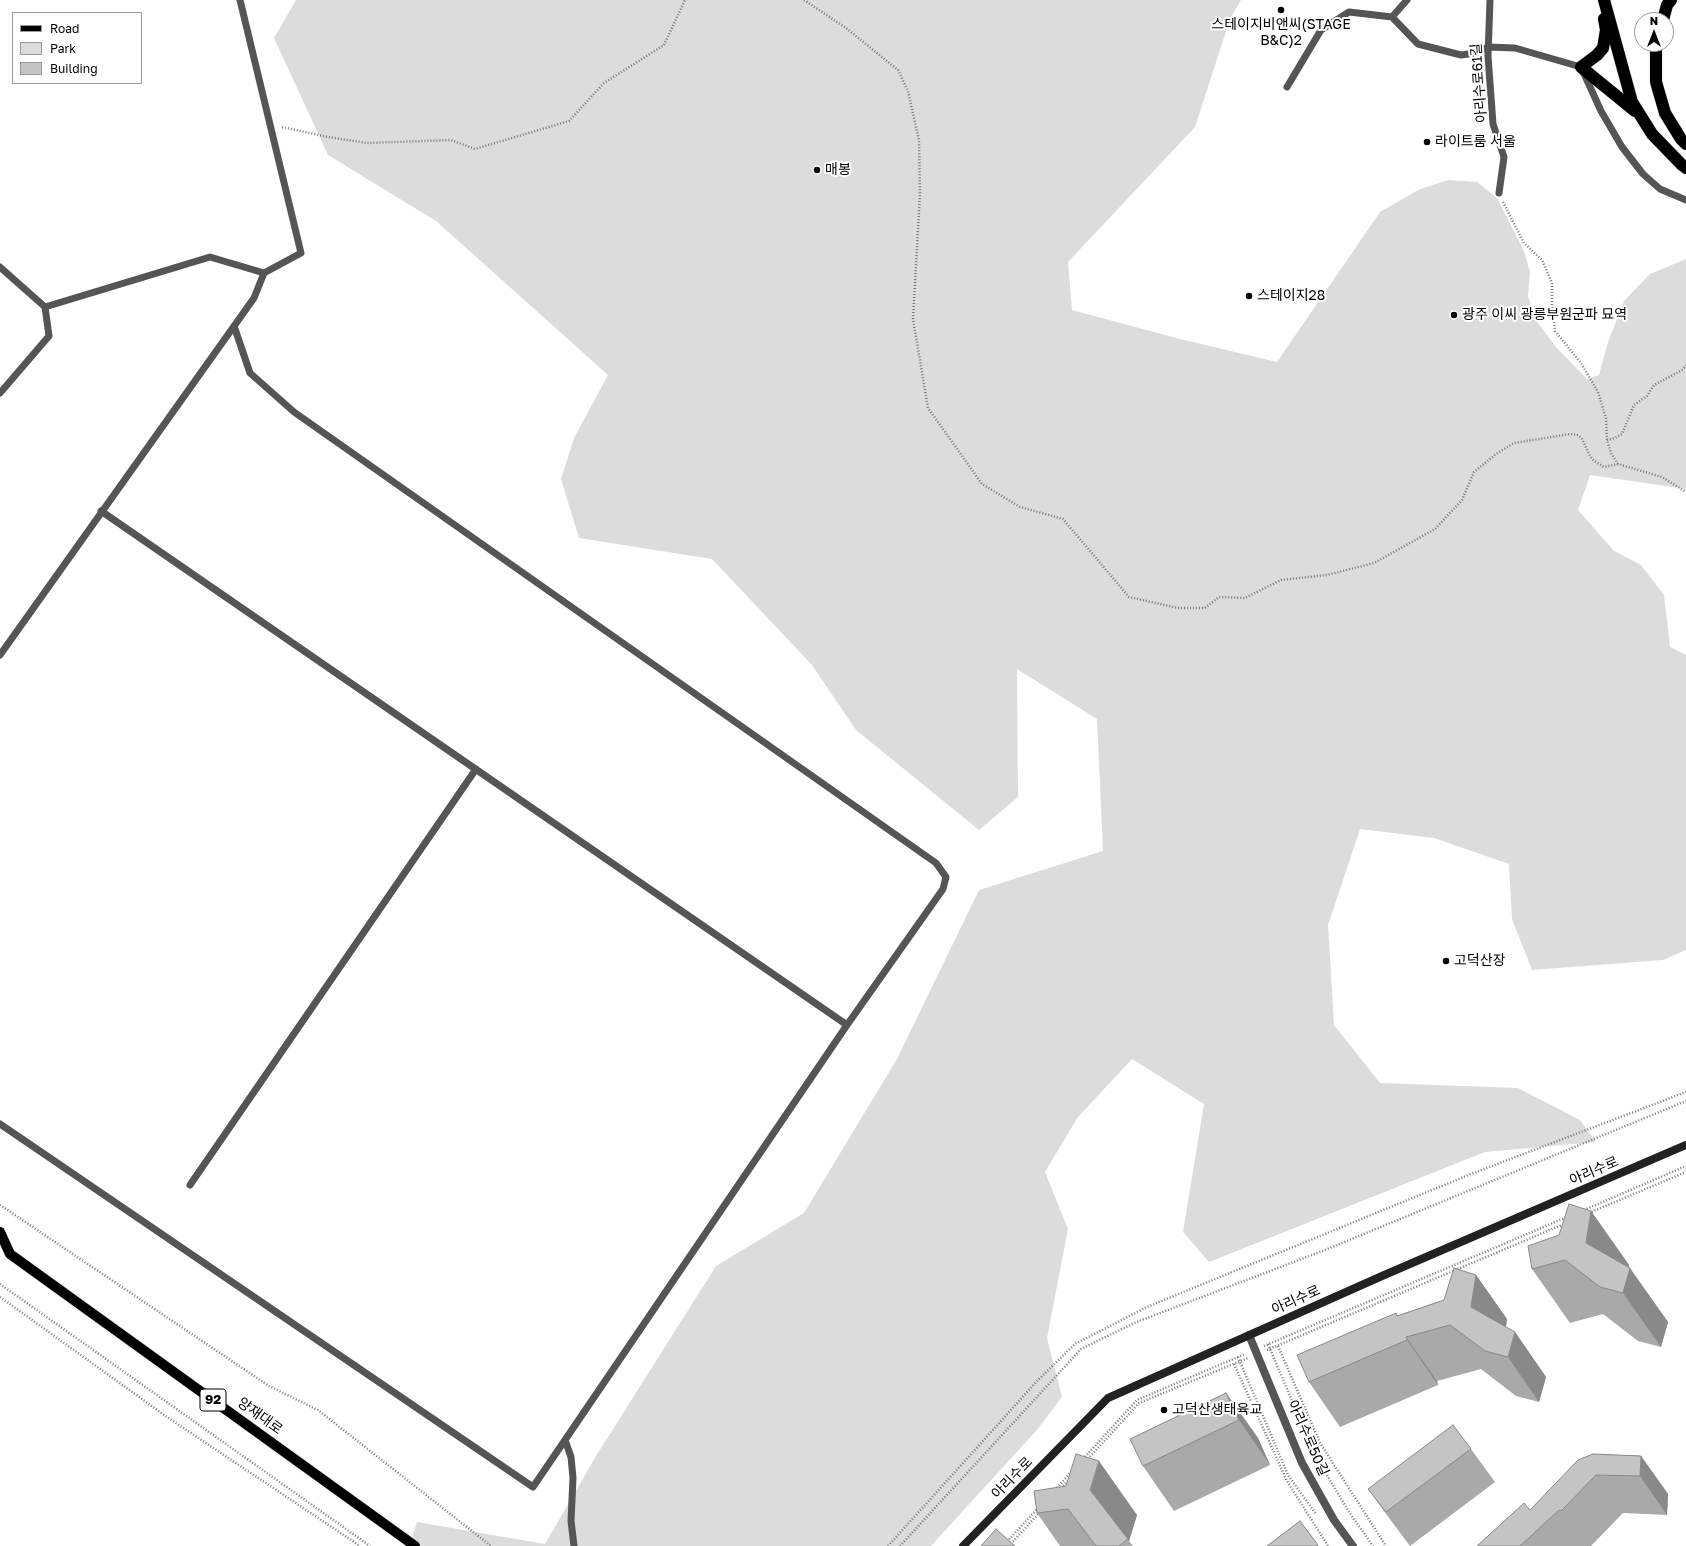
<!DOCTYPE html>
<meta charset="utf-8">
<style>
body{margin:0}
#map{position:relative;width:1686px;height:1546px;overflow:hidden;background:#fff;font-family:"Golos Text",sans-serif}
canvas{display:block}
.legend{position:absolute;left:12px;top:12px;width:130px;height:72px;box-sizing:border-box;background:#fff;border:1px solid #999;margin:0;padding:5px 7px;list-style:none;font-size:12px;color:#000}
.legend li{display:flex;align-items:center;gap:8px;height:20px}
.legend b{width:20px;border:1px solid #999}
.north{position:absolute;left:1634px;top:12px;width:40px;height:40px;box-sizing:border-box;background:#fff;border:1px solid #999;border-radius:50%;rotate:0deg;font-size:11px;font-weight:700;line-height:16px;text-align:center;color:#000}
.north::after{content:'';display:block;margin:auto;width:14px;height:18px;background:#000;clip-path:polygon(50% 0,100% 100%,50% 72%,0 100%)}
</style>
<div id="map">
<canvas width="1686" height="1546"></canvas>
<ul class="legend">
<li><b style="height:5px;background:#000"></b>Road</li>
<li><b style="height:11px;background:#dcdcdc"></b>Park</li>
<li><b style="height:11px;background:#c4c4c4"></b>Building</li>
</ul>
<div class="north">N</div>
</div>
<script>
const g = document.querySelector('canvas').getContext('2d');
g.lineJoin = 'round';
function fill(path, color) { g.fillStyle = color; g.fill(path, 'evenodd'); }
const shape = rows => new Path2D(rows.map(r => 'M' + r).join(''));
function trace(path, color, width, dash) { g.strokeStyle = color; g.lineWidth = width; g.lineCap = dash ? 'butt' : 'round'; g.setLineDash(dash || []); g.stroke(path); }
function drawText(font, color, halo, rows, align = 'center') {
  g.font = font + ' "Golos Text","Noto Sans KR",sans-serif'; g.lineWidth = 4; g.setLineDash([]); g.textBaseline = 'middle'; g.strokeStyle = halo; g.fillStyle = color; for (const [text, x, y, turn = 0] of rows) {
    g.save(); g.translate(x, y); g.rotate((+turn || 0) * Math.PI / 180); g.textAlign = isNaN(turn) ? turn : align; if (halo) g.strokeText(text, 0, 0); g.fillText(text, 0, 0); g.restore();
  }
}
fill(shape([
 [296,0,1241,0,1230,19,1195,127,1068,262,1072,310,1180,339,1277,362,1380,212,1418,190,1448,180,1477,182,1497,198,1524,251,1530,272,1528,296,1535,319,1556,347,1587,379,1599,375,1608,342,1624,301,1650,274,1686,259,1686,489,1590,475,1578,510,1614,551,1641,565,1664,595,1670,647,1686,655,1686,950,1663,960,1532,970,1512,919,1509,864,1434,838,1360,829,1328,925,1334,1025,1380,1083,1518,1088,1580,1120,1596,1142,1485,1152,1209,1262,1183,1232,1204,1104,1132,1059,1078,1117,1045,1172,1068,1229,1047,1338,1062,1397,1036,1431,931,1546,409,1546,417,1522,545,1544,596,1456,716,1266,804,1213,897,1059,979,890,1103,851,1097,719,1017,669,1018,797,979,830,856,730,812,665,712,559,579,538,561,479,574,438,608,375,436,221,328,155,274,38]
]), '#dcdcdc');
const primary = shape([
 [0,1232,10,1254,415,1546]
]);
const highway = shape([
 [1604,0,1632,102,1652,134,1682,165,1686,168],
 [1604,19,1606,30,1603,48,1597,55,1581,67,1635,111],
 [1663,20,1667,5,1671,0],
 [1656,44,1656,82,1665,113,1681,139,1686,144]
]);
trace(primary, '#dbdbdb', 11);
trace(highway, '#dbdbdb', 13);
trace(shape([
 [804,0,846,28,898,70,908,91,919,140,920,194,913,319,928,408,982,484,1020,507,1063,519,1129,597,1178,608,1205,608,1219,597,1245,598,1281,580,1327,575,1374,563,1435,529,1462,500,1474,472,1496,454,1514,443,1570,434,1578,435,1582,439,1590,456,1594,461,1604,467,1618,464],
 [282,127,328,137,367,143,451,140,475,149,569,121,604,83,664,45,685,0],
 [1503,202,1524,243,1542,260,1552,283,1552,306,1555,331,1581,363,1598,392,1606,418,1607,440,1611,453,1618,464,1662,477,1686,492],
 [1607,440,1615,438,1622,434,1634,405,1647,396,1654,385,1682,370,1686,365],
 [0,1205,269,1386,318,1410,491,1546],
 [1584,1210,1686,1166],
 [1589,1213,1686,1172],
 [0,1284,370,1546],
 [0,1297,167,1417,360,1546],
 [1268,1344,1315,1455,1349,1512,1373,1546],
 [1264,1346,1567,1217],
 [1278,1346,1320,1443,1386,1546],
 [1267,1350,1564,1224],
 [1238,1357,1288,1475,1316,1514],
 [1234,1364,1287,1481,1328,1546],
 [1083,1459,1137,1400,1245,1354],
 [1088,1459,1139,1403,1248,1358],
 [1061,1488,1069,1480],
 [1055,1490,1072,1471],
 [888,1546,1038,1380,1075,1344,1147,1307,1471,1174,1686,1092],
 [900,1546,1081,1349,1134,1323,1325,1250,1686,1101],
 [1003,1546,1038,1508],
 [1009,1546,1039,1513]
]), '#777', 2.5, [1, 2]);
trace(shape([
 [1490,0,1488,56,1493,124,1504,157,1499,193],
 [1392,17,1407,0],
 [1287,87,1321,30,1349,12,1392,17,1418,44,1461,55,1476,53,1488,47,1515,48,1581,67,1601,111,1622,147,1643,174,1660,189,1686,200],
 [0,267,45,307,210,257,264,273,301,253,240,0],
 [234,326,250,373,294,412,936,863,946,877,943,889,847,1025],
 [0,393,49,336,45,307],
 [101,511,847,1025,565,1440,571,1457,573,1478,571,1521,574,1546],
 [0,655,254,298,264,273],
 [0,1124,533,1487,565,1440],
 [190,1185,476,769]
]), '#555', 7);
trace(shape([
 [1249,1335,1302,1463,1334,1520,1353,1546]
]), '#555', 8);
trace(shape([
 [963,1546,1108,1398,1382,1276,1686,1145]
]), '#222', 8);
trace(primary, '#000', 10);
trace(highway, '#000', 12);
fill(shape([
 [1591,1211,1629,1265,1628,1267,1668,1322,1661,1347,1638,1341,1603,1314,1570,1323,1532,1269,1559,1235],
 [1476,1275,1507,1319,1506,1327,1515,1332,1546,1377,1539,1402,1516,1396,1481,1369,1437,1381,1438,1385,1340,1427,1309,1382,1397,1316,1444,1300],
 [1226,1393,1258,1438,1270,1465,1174,1511,1143,1466],
 [1471,1449,1495,1482,1410,1546,1392,1522,1368,1489],
 [1593,1454,1641,1456,1668,1494,1667,1515,1623,1513,1591,1546,1477,1546,1530,1510],
 [1034,1491,1137,1515,1129,1541,1133,1546,1060,1546,1037,1513]
]), '#a9a9a9');
fill(shape([
 [1591,1211,1629,1265,1626,1281,1630,1268,1668,1322,1661,1347,1623,1293,1586,1243],
 [1476,1275,1507,1319,1502,1352,1471,1307],
 [1515,1332,1546,1377,1539,1402,1508,1357],
 [1406,1337,1437,1381,1438,1385,1407,1340],
 [1226,1393,1258,1438,1270,1465,1239,1420],
 [1641,1456,1668,1494,1667,1515,1640,1476],
 [1099,1461,1137,1515,1129,1541,1090,1490]
]), '#898989');
const building = shape([
 [1569,1204,1591,1211,1586,1243,1630,1268,1623,1293,1600,1287,1565,1260,1532,1269,1528,1246,1559,1235,1569,1204],
 [1454,1268,1476,1275,1471,1307,1515,1332,1508,1357,1485,1351,1450,1325,1406,1337,1407,1340,1309,1382,1297,1355,1396,1313,1397,1316,1444,1300,1454,1268],
 [1226,1393,1239,1420,1143,1466,1130,1439,1226,1393],
 [1453,1425,1471,1449,1386,1512,1368,1489,1453,1425],
 [1076,1454,1099,1461,1090,1490,1128,1539,1119,1546,1096,1546,1068,1509,1037,1513,1034,1491,1066,1486,1076,1454],
 [1593,1454,1641,1456,1640,1476,1596,1475,1561,1511,1559,1510,1520,1546,1477,1546,1524,1503,1530,1510,1578,1460,1593,1454],
 [1300,1521,1318,1545,1317,1546,1267,1546,1300,1521],
 [996,1529,1015,1546,981,1546,996,1529]
]);
fill(building, '#c4c4c4');
trace(building, '#898989', 1);
for (const [x, y, r, color] of [
 [1281,10,4,"#000"],
 [1427,142,4,"#000"],
 [817,170,4,"#000"],
 [1249,296,4,"#000"],
 [1454,315,4,"#000"],
 [1446,961,4,"#000"],
 [1164,1410,4,"#000"]
]) { const dot = new Path2D(); dot.arc(x, y, r, 0, 2 * Math.PI); g.fillStyle = color; g.fill(dot); trace(dot, '#fff', 1.5); }
for (const [x, y, w] of [
 [213,1400,26]
]) { const box = new Path2D(); box.roundRect(x - w / 2, y - 11, w, 22, 3); g.fillStyle = '#fff'; g.fill(box); trace(box, '#000', 1); }
drawText('bold 13px', '#000', null, [
 ["92",213,1400]
]);
drawText('14px', '#000', '#fff', [
 ["스테이지비앤씨(STAGE",1281,25,"center"],
 ["B&C)2",1281,41,"center"],
 ["라이트룸 서울",1435,142],
 ["매봉",825,170],
 ["스테이지28",1257,296],
 ["광주 이씨 광릉부원군파 묘역",1462,315],
 ["고덕산장",1454,961],
 ["고덕산생태육교",1172,1410]
], 'left');
drawText('14px', '#000', '#fff', [
 ["아리수로61길",1479,83,-94],
 ["아리수로",1594,1171,-23],
 ["아리수로",1296,1300,-24],
 ["양재대로",260,1416,36],
 ["아리수로50길",1308,1438,66],
 ["아리수로",1012,1478,-46]
]);
</script>
